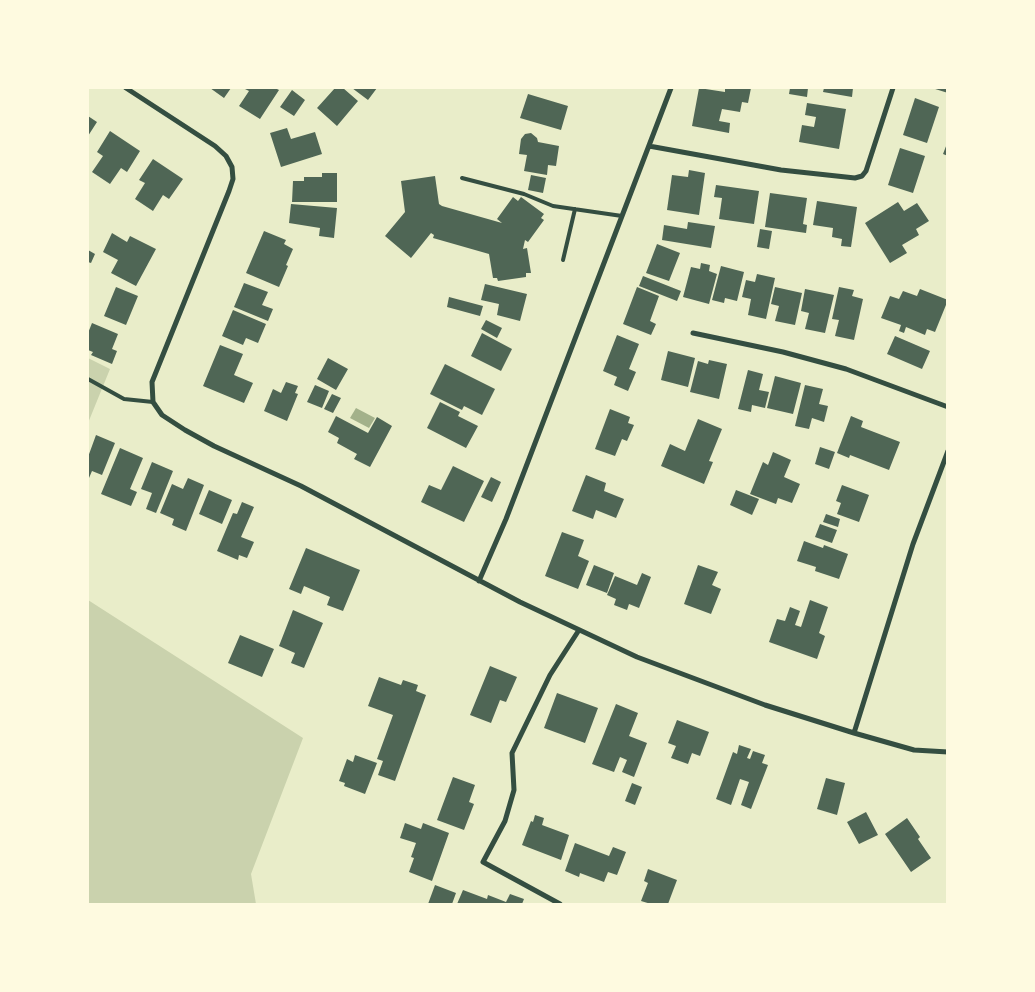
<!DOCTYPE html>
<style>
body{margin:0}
#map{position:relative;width:1035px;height:992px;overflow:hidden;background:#e9edc9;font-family:"Roboto Condensed",sans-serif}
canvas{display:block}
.frame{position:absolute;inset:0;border:89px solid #fefae0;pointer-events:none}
</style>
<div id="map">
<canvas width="1035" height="992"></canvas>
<div class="frame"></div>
</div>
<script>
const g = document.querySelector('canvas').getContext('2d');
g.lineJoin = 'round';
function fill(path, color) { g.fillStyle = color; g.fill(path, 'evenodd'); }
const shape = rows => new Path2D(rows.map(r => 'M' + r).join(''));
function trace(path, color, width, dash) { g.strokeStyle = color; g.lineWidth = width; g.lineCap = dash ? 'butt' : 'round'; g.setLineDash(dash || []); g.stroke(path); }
fill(shape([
 [88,358,110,369,88,423],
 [88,600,303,738,251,874,256,904,88,904]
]), '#cad2ad');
fill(shape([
 [356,408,375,418,369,428,350,418]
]), '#a3b18a');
fill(shape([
 [210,88,231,88,224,98],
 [243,88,275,88,279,90,260,119,239,106,249,91],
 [335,88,343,88,358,101,337,126,317,108],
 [352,88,377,88,368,100],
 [699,88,725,92,725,88,751,88,748,103,742,102,740,112,722,109,719,121,730,123,729,133,692,126],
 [790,88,808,88,807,97,789,94],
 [824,88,853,88,852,97,823,92],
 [932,88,948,88,948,93],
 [292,90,305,100,294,116,280,107],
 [528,94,568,106,561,130,520,118],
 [915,98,939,107,927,143,903,135],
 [807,103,846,109,839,149,799,142,802,125,814,127,816,117,805,115],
 [88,116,97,122,88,136],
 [287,128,291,139,315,132,322,154,281,167,270,133],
 [110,131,140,151,127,172,121,168,110,184,92,172,103,156,97,152],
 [531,133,537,138,538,142,559,146,556,166,548,165,547,175,524,171,527,155,519,154,521,139,525,134],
 [948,141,948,156,943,154],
 [900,148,925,156,913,193,888,185],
 [153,159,183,179,169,199,163,195,153,211,135,199,145,183,139,180],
 [689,170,705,173,699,215,667,210,672,175,688,177],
 [322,173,337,173,337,202,292,202,293,181,304,181,304,177,322,177],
 [531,175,546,178,543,193,528,190],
 [435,176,439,204,442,206,502,223,497,219,513,197,518,201,521,197,544,214,541,218,544,220,528,242,525,240,523,249,527,248,531,273,526,273,526,277,498,281,497,278,493,278,489,254,433,238,434,235,431,233,411,258,385,236,405,212,401,181],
 [716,185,759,191,754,224,719,219,722,198,714,197],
 [770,193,807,198,803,224,807,225,806,233,765,227],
 [817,201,857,207,851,247,841,246,842,239,832,237,833,228,813,225],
 [898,202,904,211,917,203,929,221,916,229,919,235,902,245,907,253,890,263,865,223],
 [291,204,337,208,334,238,319,236,320,228,289,223],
 [688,222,715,226,711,248,662,240,664,225,687,229],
 [760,229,772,231,769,249,757,247],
 [264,231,286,240,284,244,293,249,286,265,288,266,279,287,246,273],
 [112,233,127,242,130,236,156,249,136,286,111,273,118,260,103,252],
 [657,244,680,253,669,281,646,273],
 [88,250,95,254,91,263,88,262],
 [701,263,710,265,709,271,717,274,709,304,683,297,691,267,700,269],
 [721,266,744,272,737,301,725,298,724,303,712,300],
 [757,274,775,278,766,319,748,315,751,299,742,297,746,280,755,282],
 [643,276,681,291,677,301,639,286],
 [244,283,268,292,262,305,273,309,268,321,234,307],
 [485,284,527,294,520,321,497,315,499,304,481,300],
 [116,287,138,296,126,325,104,316],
 [637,287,659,296,650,321,656,324,651,335,623,324],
 [775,287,802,293,795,325,775,321,779,306,771,304],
 [839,287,854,290,852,296,863,299,854,340,835,336,839,320,832,319],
 [805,289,834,295,825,333,805,329,809,313,801,311],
 [920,289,948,300,935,332,927,329,925,335,906,327,904,333,899,331,901,325,881,318,890,296,899,299,903,291,917,296],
 [449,297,483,306,480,316,447,307],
 [233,310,266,324,258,343,246,338,243,345,222,336],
 [486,320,502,328,497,338,481,329],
 [92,323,118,334,112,349,117,351,112,364,91,355,93,352,88,350,88,333],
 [482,333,512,349,501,371,471,356],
 [617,335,639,344,629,369,636,372,628,391,614,385,617,377,603,371],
 [895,336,930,351,922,369,887,354],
 [220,345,243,354,234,375,253,383,244,403,203,386],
 [668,351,695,358,688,387,661,380],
 [328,358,348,369,336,390,317,379],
 [709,360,727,364,719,399,690,392,698,361,708,364],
 [445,364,495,389,482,415,464,406,462,410,430,394],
 [748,370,763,374,759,390,769,392,765,408,752,405,751,412,738,409],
 [775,376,801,383,793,414,767,408],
 [286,382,298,386,295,393,298,394,287,421,264,411,273,389,281,393],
 [315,385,329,391,322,408,307,402],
 [805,385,823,389,819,404,828,406,824,422,812,418,809,429,795,426],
 [332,394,341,398,333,413,324,409],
 [440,402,460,412,458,416,478,426,466,448,427,428],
 [610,409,630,417,628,423,634,425,627,441,622,439,615,456,595,449],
 [336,416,368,433,377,417,392,426,370,467,354,459,357,454,337,443,339,438,328,432],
 [851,416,863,421,861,427,900,442,889,470,850,455,849,458,837,453],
 [698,419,722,429,709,461,713,462,704,484,661,466,670,444,685,451],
 [96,435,115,443,102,475,92,471,89,478,88,477,88,457],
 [820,447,835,452,829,469,815,464],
 [120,448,143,458,130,489,137,492,131,506,101,494],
 [773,452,791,460,784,477,800,484,792,503,778,498,776,504,750,494,763,462,768,465],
 [152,462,173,471,156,513,146,509,152,493,141,489],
 [453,466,484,481,464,522,421,502,429,485,441,490],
 [586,475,606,483,604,491,624,499,616,518,596,510,593,519,572,511],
 [491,477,501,482,492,502,481,497],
 [188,478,204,485,186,531,172,525,174,519,160,513,172,484,183,489],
 [842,485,869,495,859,522,837,514,841,503,836,501],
 [209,490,232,500,222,524,199,514],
 [736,490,759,499,752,515,730,505],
 [242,502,254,507,241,537,254,542,247,558,239,555,238,560,217,551,233,513,237,514],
 [826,514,840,519,838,527,823,522],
 [820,524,837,530,832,543,815,537],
 [562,532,584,540,578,556,589,561,578,589,545,576],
 [804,541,823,548,824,545,848,554,839,579,815,571,816,567,797,561],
 [306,548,360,570,343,611,327,605,330,597,304,586,301,594,289,589],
 [594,565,614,573,607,593,586,585],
 [698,565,718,572,712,585,721,589,711,614,684,604],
 [642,573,651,577,639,608,629,604,627,610,614,605,616,599,607,595,615,576,637,585],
 [810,600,828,607,819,633,825,636,817,659,769,642,777,619,785,621,790,607,800,611,795,625,801,627],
 [293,610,323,623,304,668,291,663,295,653,279,646],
 [240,635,274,649,262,677,228,663],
 [490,666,517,677,506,702,500,700,491,723,470,715],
 [379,677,401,685,403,680,418,685,416,691,426,695,395,781,378,775,383,761,377,759,393,715,368,706],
 [557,693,598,708,585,743,544,728],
 [616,704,638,713,629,736,647,743,634,777,622,772,627,760,620,757,614,772,592,764],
 [677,720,709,732,700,756,692,753,688,764,671,758,676,746,668,743],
 [739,745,751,749,747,758,750,759,753,751,765,755,762,763,768,765,751,809,741,805,749,782,740,779,731,805,716,799,733,752,737,754],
 [355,755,377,763,365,794,344,786,345,783,339,781,347,759,353,762],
 [453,777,475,785,469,802,474,804,464,830,437,820],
 [826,778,845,783,837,815,817,809],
 [632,783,642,787,635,805,625,801],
 [866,812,878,835,859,844,847,822],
 [535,815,544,818,542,825,569,835,561,860,522,845,531,821,533,822],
 [907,818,920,837,918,839,931,858,911,872,885,834],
 [405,823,421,829,423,823,449,833,432,881,409,872,414,858,411,857,416,843,400,838],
 [575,843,609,856,613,847,626,852,617,875,608,872,604,882,580,873,579,877,565,871],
 [648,869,677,880,668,904,651,904,641,901,648,883,644,881],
 [435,885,456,893,452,904,428,904],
 [463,890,487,899,488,895,506,902,510,894,524,899,522,904,457,904]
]), '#4f6655');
trace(shape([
 [462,178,524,194,553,206,622,216],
 [563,260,575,209],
 [88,379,124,399,153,402]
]), '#344e41', 4);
trace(shape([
 [126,88,215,146,226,156,232,167,233,179,229,191,152,382,153,402,162,415,185,430,214,446,301,486,520,602,637,657,765,705,854,733,914,750,948,752],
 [649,146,781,170,855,178,862,176,866,171,893,88],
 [693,333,783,352,846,369,948,407],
 [479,581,506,519,671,88],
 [854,733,913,544,948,451],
 [560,904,483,862,505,821,514,790,512,753,550,675,579,630]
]), '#344e41', 5);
</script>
